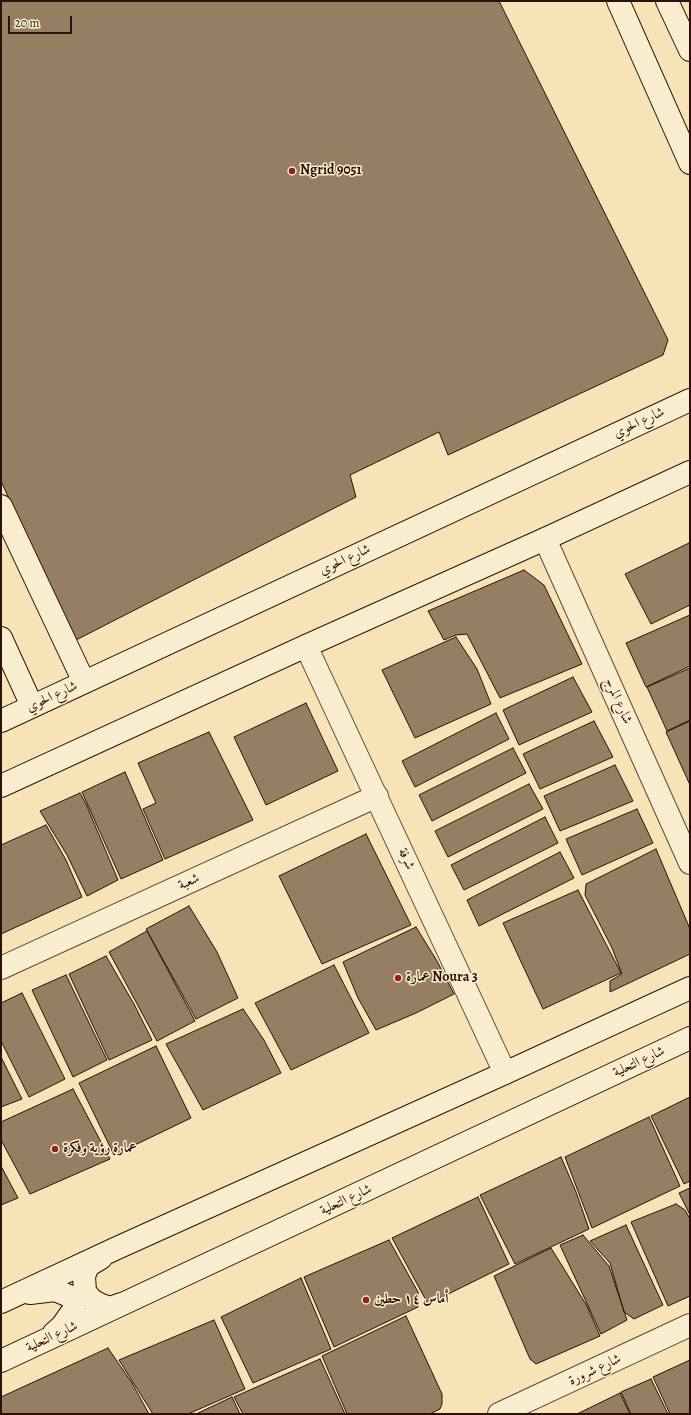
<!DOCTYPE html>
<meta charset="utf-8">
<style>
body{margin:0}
#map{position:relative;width:691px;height:1415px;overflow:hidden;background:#f6e3b6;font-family:Alegreya,serif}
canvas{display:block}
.frame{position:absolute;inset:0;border:2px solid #2d1106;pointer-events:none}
.scale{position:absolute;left:8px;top:16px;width:64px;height:18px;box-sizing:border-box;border:2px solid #2d1106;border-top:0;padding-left:5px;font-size:12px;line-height:14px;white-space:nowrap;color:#2d1106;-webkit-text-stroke:3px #f9edd0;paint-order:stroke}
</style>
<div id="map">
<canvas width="691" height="1415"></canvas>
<div class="frame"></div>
<div class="scale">20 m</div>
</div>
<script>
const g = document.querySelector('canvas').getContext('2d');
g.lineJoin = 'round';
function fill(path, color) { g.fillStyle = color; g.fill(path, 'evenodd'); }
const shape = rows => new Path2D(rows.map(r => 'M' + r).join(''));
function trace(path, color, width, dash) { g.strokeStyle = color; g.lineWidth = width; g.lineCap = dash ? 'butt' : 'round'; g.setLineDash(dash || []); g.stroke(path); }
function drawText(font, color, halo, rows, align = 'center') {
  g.font = font + ' Alegreya,Amiri,serif'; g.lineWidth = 3; g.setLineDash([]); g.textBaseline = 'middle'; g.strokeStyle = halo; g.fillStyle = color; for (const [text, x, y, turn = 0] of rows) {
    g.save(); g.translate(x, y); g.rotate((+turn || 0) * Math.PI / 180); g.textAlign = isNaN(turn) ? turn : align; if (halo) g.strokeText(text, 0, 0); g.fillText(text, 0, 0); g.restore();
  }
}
const building = shape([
 [1,1,499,1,668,340,663,355,448,455,439,432,350,475,356,497,74,641,1,481,1,1],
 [689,543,690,544,690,605,651,624,625,574,689,543],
 [524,570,544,585,582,664,500,698,467,634,456,635,444,640,428,611,524,570],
 [690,615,690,666,646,687,626,643,690,615],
 [456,637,477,669,491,704,415,738,382,670,456,637],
 [690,668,690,720,667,731,647,687,690,668],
 [573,677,592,712,519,745,503,710,573,677],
 [306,703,338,771,266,805,234,737,306,703],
 [496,713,509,739,415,787,402,761,496,713],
 [594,721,613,757,540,789,523,754,594,721],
 [690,721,690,785,666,732,690,721],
 [209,732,253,820,165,859,143,809,156,803,138,763,209,732],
 [513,748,526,773,432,821,419,795,513,748],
 [615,765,633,801,560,831,544,796,615,765],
 [125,772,163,860,121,879,82,792,125,772],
 [529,784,543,809,448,857,435,831,529,784],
 [80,793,86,804,118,880,87,896,67,855,40,811,80,793],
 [637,809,653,843,582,875,566,839,637,809],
 [545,817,558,843,464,890,451,865,545,817],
 [46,825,66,860,82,897,1,934,1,845,46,825],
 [366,834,411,925,322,964,279,876,366,834],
 [656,849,690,929,690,954,610,992,610,981,622,974,612,948,585,895,586,884,656,849],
 [560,852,574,878,479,926,467,900,560,852],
 [578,890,621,973,543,1009,503,923,578,890],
 [189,906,217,952,238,998,196,1019,146,929,189,906],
 [416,927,437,961,454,994,416,1013,376,1030,358,998,343,962,416,927],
 [147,931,195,1021,157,1041,109,952,147,931],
 [106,956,134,1004,152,1040,109,1060,69,974,106,956],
 [334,965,369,1033,291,1070,255,1003,334,965],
 [66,975,107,1060,73,1077,32,990,66,975],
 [22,993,65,1079,29,1097,1,1041,1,1003,22,993],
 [243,1009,264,1040,281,1073,203,1110,166,1044,243,1009],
 [156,1046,191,1118,114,1155,79,1083,156,1046],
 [1,1057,22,1099,1,1107,1,1057],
 [73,1089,110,1159,30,1194,1,1140,1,1122,73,1089],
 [690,1097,690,1181,684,1184,651,1116,690,1097],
 [649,1117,680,1186,592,1228,565,1157,649,1117],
 [561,1157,576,1192,589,1229,515,1264,480,1195,561,1157],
 [1,1166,18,1198,1,1205,1,1166],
 [690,1188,690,1215,679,1193,690,1188],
 [478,1197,509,1264,428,1304,392,1238,478,1197],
 [676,1204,685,1210,690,1219,690,1296,668,1306,631,1222,676,1204],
 [626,1225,663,1305,634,1319,624,1312,610,1263,590,1241,626,1225],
 [583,1235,609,1266,627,1320,601,1334,560,1245,583,1235],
 [389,1240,418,1292,418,1307,334,1347,304,1277,389,1240],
 [551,1248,587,1306,600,1336,536,1364,530,1359,494,1276,551,1248],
 [301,1278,331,1349,253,1383,221,1317,301,1278],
 [406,1316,442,1394,442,1404,440,1409,430,1414,347,1414,322,1356,406,1316],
 [214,1320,245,1389,188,1414,153,1414,119,1360,214,1320],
 [108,1348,132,1383,149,1414,1,1414,1,1397,108,1348],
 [320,1359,345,1414,243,1414,234,1397,320,1359],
 [690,1360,690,1414,670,1414,653,1377,690,1360],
 [651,1379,668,1414,631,1414,621,1392,651,1379],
 [620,1393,630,1414,577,1414,620,1393],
 [232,1397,240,1414,196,1414,232,1397]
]);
fill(building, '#967e62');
trace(building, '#2d1106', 1);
const street = shape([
 [545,539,690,863],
 [306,646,505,1073],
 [1,968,377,796],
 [499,1414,690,1325]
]);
const secondary = shape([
 [618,1,690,163],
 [667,1,690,50],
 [1,506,84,682],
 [1,638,32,706],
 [1,721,690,400],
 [1,786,306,646,545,539,690,472],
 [101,1258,88,1266,84,1276,85,1292,92,1300,101,1305,110,1308,121,1304],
 [30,1293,55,1290,69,1296,74,1300,74,1309,62,1326,54,1333],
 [1,1302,117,1248,505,1073,690,988],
 [1,1361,690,1038]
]);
trace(street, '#5f4632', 24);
trace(secondary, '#2d1106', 24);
trace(street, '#f9edd0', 22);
trace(secondary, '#f9edd0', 22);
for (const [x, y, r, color] of [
 [292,171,4,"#8f2418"],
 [398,978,4,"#8f2418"],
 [55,1149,4,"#8f2418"],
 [366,1300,4,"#8f2418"]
]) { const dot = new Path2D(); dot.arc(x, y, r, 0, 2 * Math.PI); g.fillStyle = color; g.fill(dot); trace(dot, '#f9edd0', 1.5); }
drawText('bold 14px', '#2d1106', '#f9edd0', [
 ["Ngrid 9051",300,171],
 ["عمارة Noura 3",406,978],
 ["عمارة رؤية وفكرة",63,1149],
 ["أماس ١٤ حطين",374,1300]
], 'left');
drawText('14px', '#2d1106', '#f9edd0', [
 ["شارع الحوي",639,423,-25],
 ["شارع الحوي",345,560,-25],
 ["شارع الحوي",52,697,-25],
 ["شارع المرج",618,701,66],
 ["شرفة",406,859,65],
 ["شعبة",189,882,-24],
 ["شارع التحلية",639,1062,-25],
 ["شارع التحلية",346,1200,-25],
 ["شارع التحلية",52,1337,-25],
 ["شارع شرورة",595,1370,-25]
]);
</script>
